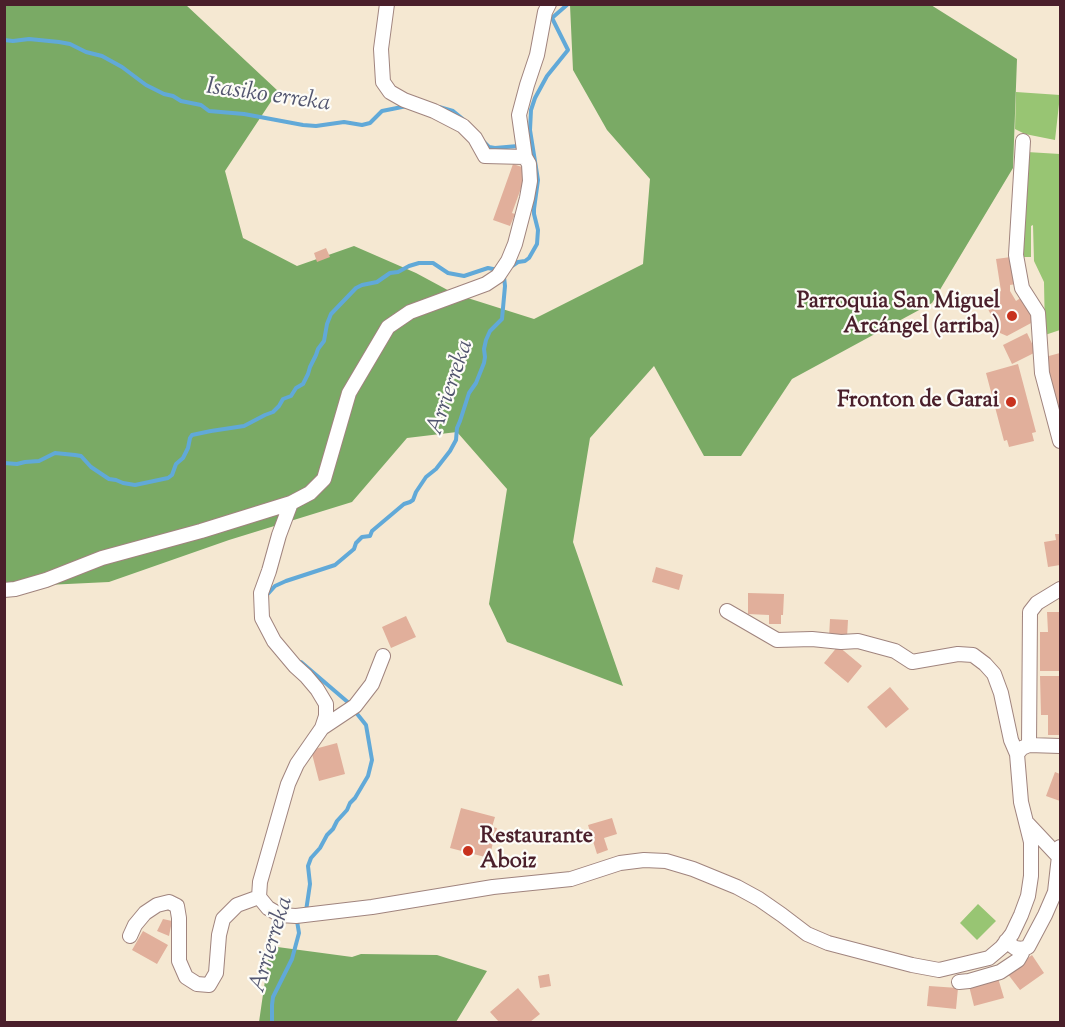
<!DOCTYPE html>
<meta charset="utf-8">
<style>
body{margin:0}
#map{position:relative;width:1065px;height:1027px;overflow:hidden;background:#f5e8d2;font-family:"Sorts Mill Goudy",serif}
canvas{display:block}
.frame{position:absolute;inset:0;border:6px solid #4a1f2b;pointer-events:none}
</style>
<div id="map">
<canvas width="1065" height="1027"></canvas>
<div class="frame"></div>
</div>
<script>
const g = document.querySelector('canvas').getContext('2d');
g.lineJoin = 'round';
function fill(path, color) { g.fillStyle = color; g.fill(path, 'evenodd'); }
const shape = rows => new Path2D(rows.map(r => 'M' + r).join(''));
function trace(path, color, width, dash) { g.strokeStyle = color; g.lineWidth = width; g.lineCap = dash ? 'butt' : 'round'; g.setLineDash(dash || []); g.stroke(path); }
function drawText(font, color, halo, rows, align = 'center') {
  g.font = font + ' "Sorts Mill Goudy",serif'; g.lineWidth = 4.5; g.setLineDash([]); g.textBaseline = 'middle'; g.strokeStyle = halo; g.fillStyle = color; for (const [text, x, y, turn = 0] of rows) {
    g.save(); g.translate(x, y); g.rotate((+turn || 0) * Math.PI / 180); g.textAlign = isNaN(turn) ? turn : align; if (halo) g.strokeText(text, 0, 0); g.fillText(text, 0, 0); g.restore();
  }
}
fill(shape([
 [1016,92,1060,95,1055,140,1025,134,1015,129],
 [1027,152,1060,154,1060,330,1045,335,1044,282,1034,261,1033,225,1031,226,1031,257,1022,257],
 [978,904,996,921,977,940,960,923]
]), '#98c573');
fill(shape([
 [4,5,186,5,278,91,225,171,243,238,297,266,354,246,416,273,455,294,534,319,643,264,650,179,607,130,573,70,570,5,931,5,1017,59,1013,168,932,303,792,379,741,456,704,456,654,366,590,438,573,542,623,686,507,642,489,604,507,489,457,432,407,438,352,502,229,540,109,582,5,587],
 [270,946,352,957,361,954,437,955,487,971,456,1022,259,1022]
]), '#7aaa65');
trace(shape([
 [4,40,13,41,29,39,59,42,70,44,86,52,102,56,122,67,146,85,164,94,173,96,181,101,201,105,209,111,244,114,303,125,316,126,344,122,362,125,370,123,382,111,407,106],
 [439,107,453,111,464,120],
 [483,141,489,147,495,148,518,146],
 [512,266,518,262,525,261,529,258,537,244,538,230,534,214,534,209,538,180,530,130,531,110,535,98,547,76,568,50,552,18,568,4],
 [4,463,17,464,25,462,39,461,55,453,75,455,81,456,91,467,109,479,116,480,123,483,135,485,168,478,172,475,176,464,183,458,188,448,190,438,192,435,211,431,244,426,265,415,273,412,279,406,283,399,291,396,296,388,303,384,308,374,310,367,316,355,318,349,324,341,327,324,331,314,356,288,362,285,377,282,390,273,398,272,409,266,419,263,433,263,448,273,464,276,488,268,498,270],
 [266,596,275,586,286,581,335,565,354,549,356,543,362,537,370,536,372,531,404,504,410,502,413,500,416,492,426,477,436,469,450,451,456,440,457,428,460,421,469,393,476,383,484,363,485,357,484,349,486,340,490,331,502,319,505,286,504,277],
 [301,662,350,704],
 [306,911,310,884,308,866,311,858,320,848,327,835,333,829,337,821,347,810,350,803,355,798,368,776,372,760,366,725,354,710],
 [272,1022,272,1005,273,997,292,959,299,933,297,921,299,919]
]), '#61a9d8', 4);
fill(shape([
 [513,164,528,169,512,213,515,214,510,226,493,220],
 [326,248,330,257,317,262,314,253],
 [1011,257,1016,284,1010,285,1010,291,1016,301,1022,297,1030,310,1033,322,1007,336,1000,333,985,303,996,297,996,293,1001,291,996,259],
 [1027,333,1036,352,1012,364,1003,345],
 [1060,353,1060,409,1059,409,1045,357],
 [1018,364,1036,432,1032,433,1034,441,1009,447,1007,440,1004,441,986,373],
 [1055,534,1060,534,1060,565,1048,567,1044,542,1056,540],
 [656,567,683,575,679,590,652,582],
 [748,593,784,594,783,615,781,615,781,624,769,624,769,615,748,614],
 [1047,612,1060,612,1060,671,1040,671,1040,632,1048,632],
 [406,616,416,637,391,648,382,627],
 [830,619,848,620,847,638,829,638],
 [838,646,862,666,848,683,824,663],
 [1040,676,1060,676,1060,735,1048,735,1048,715,1041,715],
 [890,687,909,709,886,728,867,707],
 [337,743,345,774,319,781,311,750],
 [1055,772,1060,774,1060,801,1046,796],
 [461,808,495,817,492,827,497,828,489,858,450,848],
 [612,818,617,834,604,838,608,850,597,854,588,825],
 [163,919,172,921,169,936,157,931],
 [143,931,168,945,157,964,132,950],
 [1032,955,1044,973,1020,990,1007,973],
 [549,974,551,986,540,988,538,976],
 [998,978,1004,998,974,1006,969,986],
 [929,986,958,988,956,1009,927,1006],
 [518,988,540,1014,530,1022,499,1022,490,1012]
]), '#e1af9b');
const minor = shape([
 [387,4,381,49,383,82,390,92,404,100,434,111,463,126,475,138,485,156,525,157],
 [549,4,545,12,537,55,527,85,519,115,525,157,529,164,530,181,527,198,515,244,508,261,498,276,486,284,410,312,388,327,349,393,324,479,310,493,291,503,279,535,269,571,261,593,262,618,274,641,295,666,306,676,317,689,326,704,326,716,322,728,297,764,288,784,260,882,259,897,268,908,280,915,296,916,372,907,493,887,571,879,620,863,644,860,666,861,693,869,737,887,759,899,782,915,807,934,828,943,912,965,939,970,989,958,1002,947,1012,934,1021,915,1028,896,1031,876,1031,842,1021,802,1017,754,1022,748,1029,745,1060,746],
 [1023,141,1016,255,1022,288,1038,313,1042,373,1060,441],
 [4,590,15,589,46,580,102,558,201,531,291,503],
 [727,611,777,640,812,639,841,642,858,641,895,651,912,662,958,654,973,655,985,664,994,674,1001,693,1011,740,1017,754],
 [322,728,355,706,372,684,383,656],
 [1029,745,1030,612,1037,603,1060,589],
 [1028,824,1059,857],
 [130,936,135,925,145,913,157,905,169,902,177,906,179,918,179,961,186,977,197,984,209,985,216,973,219,935,223,919,237,905,259,897],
 [1006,941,1015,948,1022,949,1028,947,1045,915,1055,892,1060,847],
 [959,982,969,981,1000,972,1018,960,1022,953,1022,949]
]);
trace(minor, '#a0847e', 16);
trace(minor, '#fff', 14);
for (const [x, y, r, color] of [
 [1012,316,6,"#c8321e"],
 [1011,402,6,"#c8321e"],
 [468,851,6,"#c8321e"]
]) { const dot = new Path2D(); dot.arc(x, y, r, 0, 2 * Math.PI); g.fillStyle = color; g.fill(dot); trace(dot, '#fdfcf7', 2); }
drawText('bold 22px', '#4a1f2b', '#fdfcf7', [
 ["Parroquia San Miguel",1000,303],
 ["Arcángel (arriba)",1000,328],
 ["Fronton de Garai",999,402],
 ["Restaurante",480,838,"left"],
 ["Aboiz",480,863,"left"]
], 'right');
drawText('italic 24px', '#535670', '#fdfcf7', [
 ["Isasiko erreka",268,97,8],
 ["Arrierreka",452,388,-71],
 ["Arrierreka",273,945,-73]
]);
</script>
